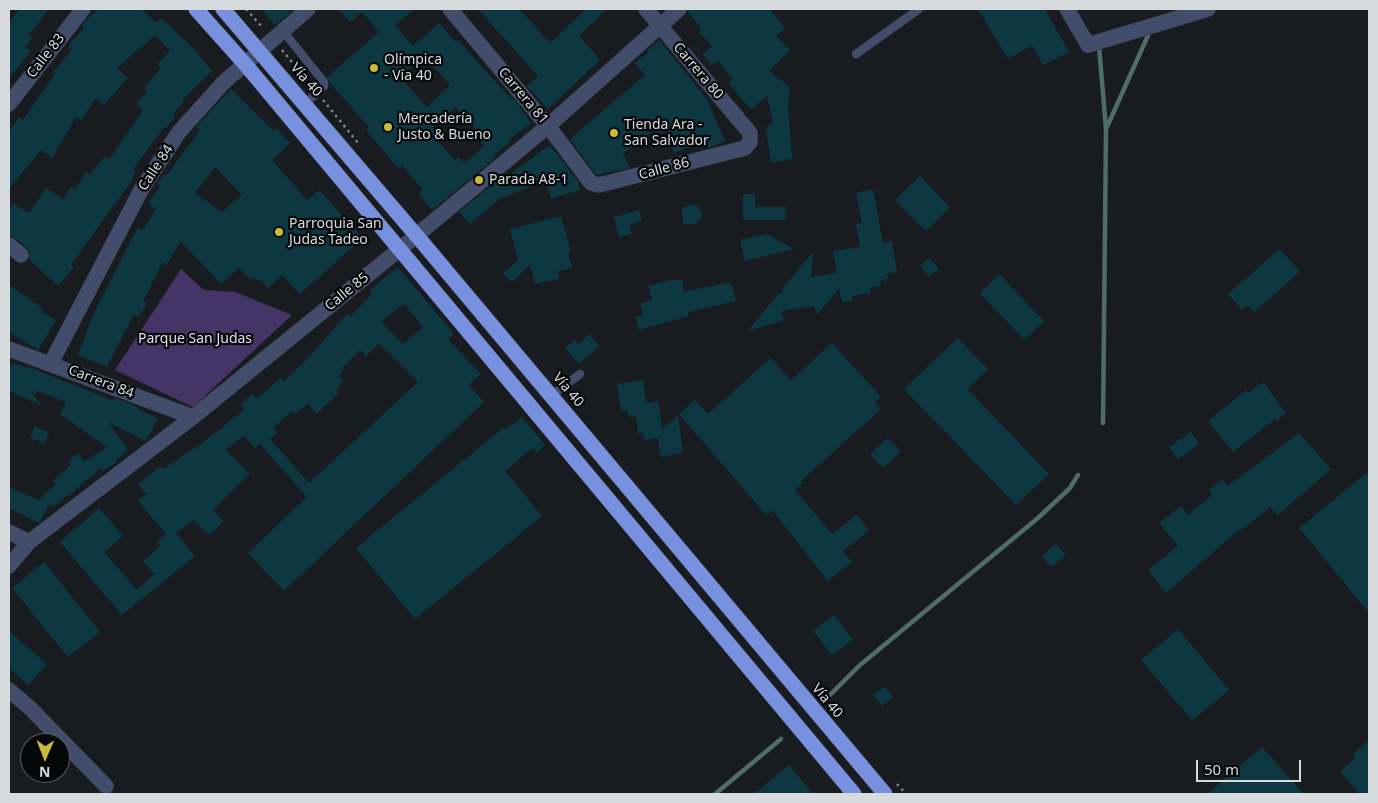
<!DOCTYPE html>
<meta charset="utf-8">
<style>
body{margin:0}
#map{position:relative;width:1378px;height:803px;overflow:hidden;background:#181c20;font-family:"Noto Sans",sans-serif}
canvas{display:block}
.frame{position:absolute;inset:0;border:10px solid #d8dbde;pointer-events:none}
.north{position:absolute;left:20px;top:733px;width:50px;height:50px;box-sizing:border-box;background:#050708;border:1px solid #595c5e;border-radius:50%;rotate:181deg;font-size:14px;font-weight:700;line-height:20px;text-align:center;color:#d8dbde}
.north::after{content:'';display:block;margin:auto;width:18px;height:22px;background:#c9ba3a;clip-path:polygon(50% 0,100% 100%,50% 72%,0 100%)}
.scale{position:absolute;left:1196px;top:760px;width:105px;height:22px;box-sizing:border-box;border:2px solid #d8dbde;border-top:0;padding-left:6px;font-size:15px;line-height:18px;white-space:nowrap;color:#d8dbde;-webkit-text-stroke:4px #050708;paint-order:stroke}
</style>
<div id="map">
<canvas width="1378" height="803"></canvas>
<div class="frame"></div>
<div class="north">N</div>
<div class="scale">50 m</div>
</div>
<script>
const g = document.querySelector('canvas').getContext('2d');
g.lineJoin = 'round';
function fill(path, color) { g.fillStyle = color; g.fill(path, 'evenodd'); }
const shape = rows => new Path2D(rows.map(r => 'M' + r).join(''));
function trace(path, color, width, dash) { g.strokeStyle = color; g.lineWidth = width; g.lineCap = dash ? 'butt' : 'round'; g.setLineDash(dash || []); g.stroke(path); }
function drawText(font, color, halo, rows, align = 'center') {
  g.font = font + ' "Noto Sans",sans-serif'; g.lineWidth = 4.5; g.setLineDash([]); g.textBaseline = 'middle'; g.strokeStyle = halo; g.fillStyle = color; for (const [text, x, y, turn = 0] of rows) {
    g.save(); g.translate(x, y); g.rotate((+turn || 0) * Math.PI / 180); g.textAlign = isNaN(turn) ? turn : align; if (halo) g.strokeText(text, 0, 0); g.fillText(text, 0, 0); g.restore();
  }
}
fill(shape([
 [181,269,204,290,235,292,292,315,193,407,115,370]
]), '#453566');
trace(shape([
 [1099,46,1106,129,1103,423],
 [1107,127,1150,31],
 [827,698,860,665,1038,518,1070,488,1078,475],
 [715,794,781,739]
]), '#4d6c6a', 4.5);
fill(shape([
 [20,9,49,9,29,35,33,37,25,47,31,51,9,78,9,22],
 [99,9,142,9,155,23,161,18,195,50,212,71,183,99,184,101,173,114,176,116,166,128,164,127,133,169,136,171,132,177,134,178,95,231,71,265,74,267,58,286,29,259,30,252,27,248,15,238,9,236,9,209,13,203,29,213,46,188,63,199,71,186,75,189,86,172,90,175,105,156,109,160,143,110,136,104,147,91,144,88,161,68,157,64,170,51,155,35,117,68,128,78,104,105,96,98,81,120,76,117,52,158,41,150,9,189,9,132,19,117,23,120,55,74,53,72,72,50,68,46,84,28,82,26,84,22],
 [261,9,294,9,275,25],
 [338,9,414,9,395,25,413,46,439,23,456,42,458,40,511,99,513,98,531,123,508,140,510,142,493,156,495,158,432,210,419,194,423,190,402,165,398,168,385,153,366,130,369,127,330,83,327,77,379,32,362,12,350,22],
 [424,55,450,85,427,107,400,77],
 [455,107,476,129,472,132,484,146,464,163,459,157,455,160,434,137,437,134,432,128],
 [478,9,519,9,550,43,586,9,607,9,579,36,600,60,548,109,527,86,538,76],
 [688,9,770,9,785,29,776,36,790,50,769,71,790,87,788,107,792,159,771,163,766,128,773,122,767,96,751,109,728,83,733,79,718,61,712,65,702,54,712,46,699,32,702,29,688,12],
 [978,9,1045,9,1069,52,1043,65,1032,45,1008,59],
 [659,40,707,99,725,141,708,148,705,140,674,153,665,131,658,136,655,130,623,154,630,168,596,175,570,139,645,75,635,63,648,53,647,51],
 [231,89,274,131,276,128,290,143,272,160,307,200,319,190,363,238,300,294,282,275,268,288,260,280,250,279,239,267,221,284,181,241,167,264,163,262,143,301,147,303,139,317,134,314,107,367,78,355,93,315,132,238,138,228,143,230,156,209,148,203,160,186,157,184,165,174,167,175,200,130,196,127],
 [215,167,242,195,222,212,195,193],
 [550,145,579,183,580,190,551,199,546,181,499,199,470,224,459,212,507,172,509,175],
 [920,176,950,207,926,231,895,200],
 [873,189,883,243,892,241,897,272,887,274,888,279,880,281,881,286,870,288,870,293,852,296,853,301,842,302,839,288,818,314,813,306,781,311,784,320,748,331,778,294,783,293,782,289,813,252,811,277,837,273,833,251,860,247,856,224,862,223,856,193],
 [743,194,755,194,755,207,786,207,785,220,743,220],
 [689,204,698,206,702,214,701,219,694,224,683,224,682,209],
 [639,210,642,221,629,225,632,234,619,237,614,217],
 [561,216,571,252,568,253,572,268,558,271,559,279,535,284,530,265,512,282,503,273,518,260,510,229],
 [767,234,794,249,745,261,740,240],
 [1280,249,1300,272,1254,312,1248,305,1242,310,1228,294],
 [930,258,939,269,929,277,920,266],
 [398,267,454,334,448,339,481,374,469,385,484,402,284,591,248,553,307,497,260,444,255,448,244,436,225,450,250,474,213,510,224,521,209,535,193,520,176,533,195,556,122,615,60,542,99,508,123,536,104,552,137,590,154,574,143,561,160,546,157,542,166,534,138,501,146,494,138,484,161,466,163,469,205,441,244,410,240,405,252,394,257,399,281,377,284,381,308,358,347,314,350,317,372,294,369,291],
 [402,305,405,305,423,327,403,344,381,321],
 [379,343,418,382,309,483,270,439,277,433,273,428,293,411,296,414,308,404,317,414,339,393,336,389,344,381,339,376,344,370,342,368,360,350,366,356],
 [999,274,1044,321,1024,340,980,293],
 [671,280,683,280,683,292,731,282,736,301,688,312,689,316,639,330,635,317,643,315,640,304,652,300,648,286],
 [9,285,38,305,43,310,42,312,56,320,38,350,9,332],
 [589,334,600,346,579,364,565,348,575,340,579,344],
 [958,338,988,369,967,389,1049,474,1016,505,904,389],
 [832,343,881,397,875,402,881,409,801,481,803,483,795,490,832,534,857,515,869,531,843,551,852,562,828,581,772,510,766,515,679,414,695,400,708,414,771,358,791,380],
 [14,363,28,368,29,367,114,401,115,398,136,406,138,409,158,419,146,441,108,422,128,450,115,461,116,463,103,471,101,468,67,497,66,496,54,507,50,503,39,523,9,508,9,487,39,500,56,484,53,481,71,465,68,461,78,453,84,462,107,447,60,414,66,402,37,391,36,395,31,392,41,405,9,391,9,364,13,366],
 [643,380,646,403,658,401,662,429,678,416,683,453,660,457,658,438,644,440,643,433,638,434,636,416,629,417,628,410,621,411,617,384],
 [1263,382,1286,413,1276,421,1275,419,1233,452,1208,421,1246,390,1248,393],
 [522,417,545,445,537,452,533,448,505,471,542,516,415,619,356,548,503,428,505,430],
 [35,426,49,433,44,444,30,437],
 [1191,432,1199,444,1178,459,1169,447],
 [1299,433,1331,469,1278,515,1270,507,1242,530,1241,528,1166,593,1148,570,1178,546,1159,523,1181,506,1188,515,1212,495,1209,490,1222,479,1228,486],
 [887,438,901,451,883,468,870,454],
 [1369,471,1369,613,1299,528],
 [1056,544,1066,555,1051,567,1042,556],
 [44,562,100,632,68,657,12,588],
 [834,615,853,640,832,655,813,631],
 [1178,629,1229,690,1192,720,1141,660],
 [9,631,47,664,28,685,9,668],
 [884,686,893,697,882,706,873,695],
 [1369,740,1369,794,1360,794,1340,772,1356,757,1353,754],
 [1262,747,1304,794,1207,794],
 [789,765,813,794,754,794]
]), '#0d3841');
const lane = shape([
 [283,31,324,82,324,86,305,104],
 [856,54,919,9],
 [551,396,580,374]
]);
const street = shape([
 [450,9,548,126,591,183,599,185,745,148,750,142,750,133,646,9],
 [1067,9,1088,45,1208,9],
 [9,104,83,9],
 [9,245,21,255],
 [9,349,193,417],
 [51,363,141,190,179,132,224,82,308,9],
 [9,532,29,542],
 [9,566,29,542,193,417,417,235,548,126,679,9],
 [9,690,30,708,106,786]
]);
const highway = shape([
 [196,9,245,64,854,794],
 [223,9,422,242,885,794]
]);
trace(lane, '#33373b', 9);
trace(street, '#33373b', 16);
trace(highway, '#33373b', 16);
trace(shape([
 [246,9,263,28],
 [282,50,305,78],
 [323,100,359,144],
 [897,784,906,794]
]), '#808487', 2.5, [2.5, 4]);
trace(lane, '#424d6c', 8);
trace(street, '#424d6c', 15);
trace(highway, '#7791df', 15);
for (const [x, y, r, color] of [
 [374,68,5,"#c9ba3a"],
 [388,127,5,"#c9ba3a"],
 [614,133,5,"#c9ba3a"],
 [479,180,5,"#c9ba3a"],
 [279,232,5,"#c9ba3a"]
]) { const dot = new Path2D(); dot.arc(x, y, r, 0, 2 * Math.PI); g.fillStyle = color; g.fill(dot); trace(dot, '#050708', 2); }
drawText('14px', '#d8dbde', '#050708', [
 ["Calle 83",46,56,-52],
 ["Carrera 80",698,71,50],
 ["Vía 40",306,80,48],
 ["Carrera 81",523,96,50],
 ["Calle 84",156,168,-57],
 ["Calle 86",664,169,-15],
 ["Calle 85",347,292,-39],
 ["Carrera 84",101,382,21],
 ["Vía 40",568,390,50],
 ["Vía 40",827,701,50]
]);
drawText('14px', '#d8dbde', '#050708', [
 ["Olímpica",384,60],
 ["- Vía 40",384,76],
 ["Mercadería",398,119],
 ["Justo & Bueno",398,135],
 ["Tienda Ara -",624,125],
 ["San Salvador",624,141],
 ["Parada A8-1",489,180],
 ["Parroquia San",289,224],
 ["Judas Tadeo",289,240]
], 'left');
drawText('14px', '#e3def3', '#050708', [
 ["Parque San Judas",195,339]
]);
</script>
